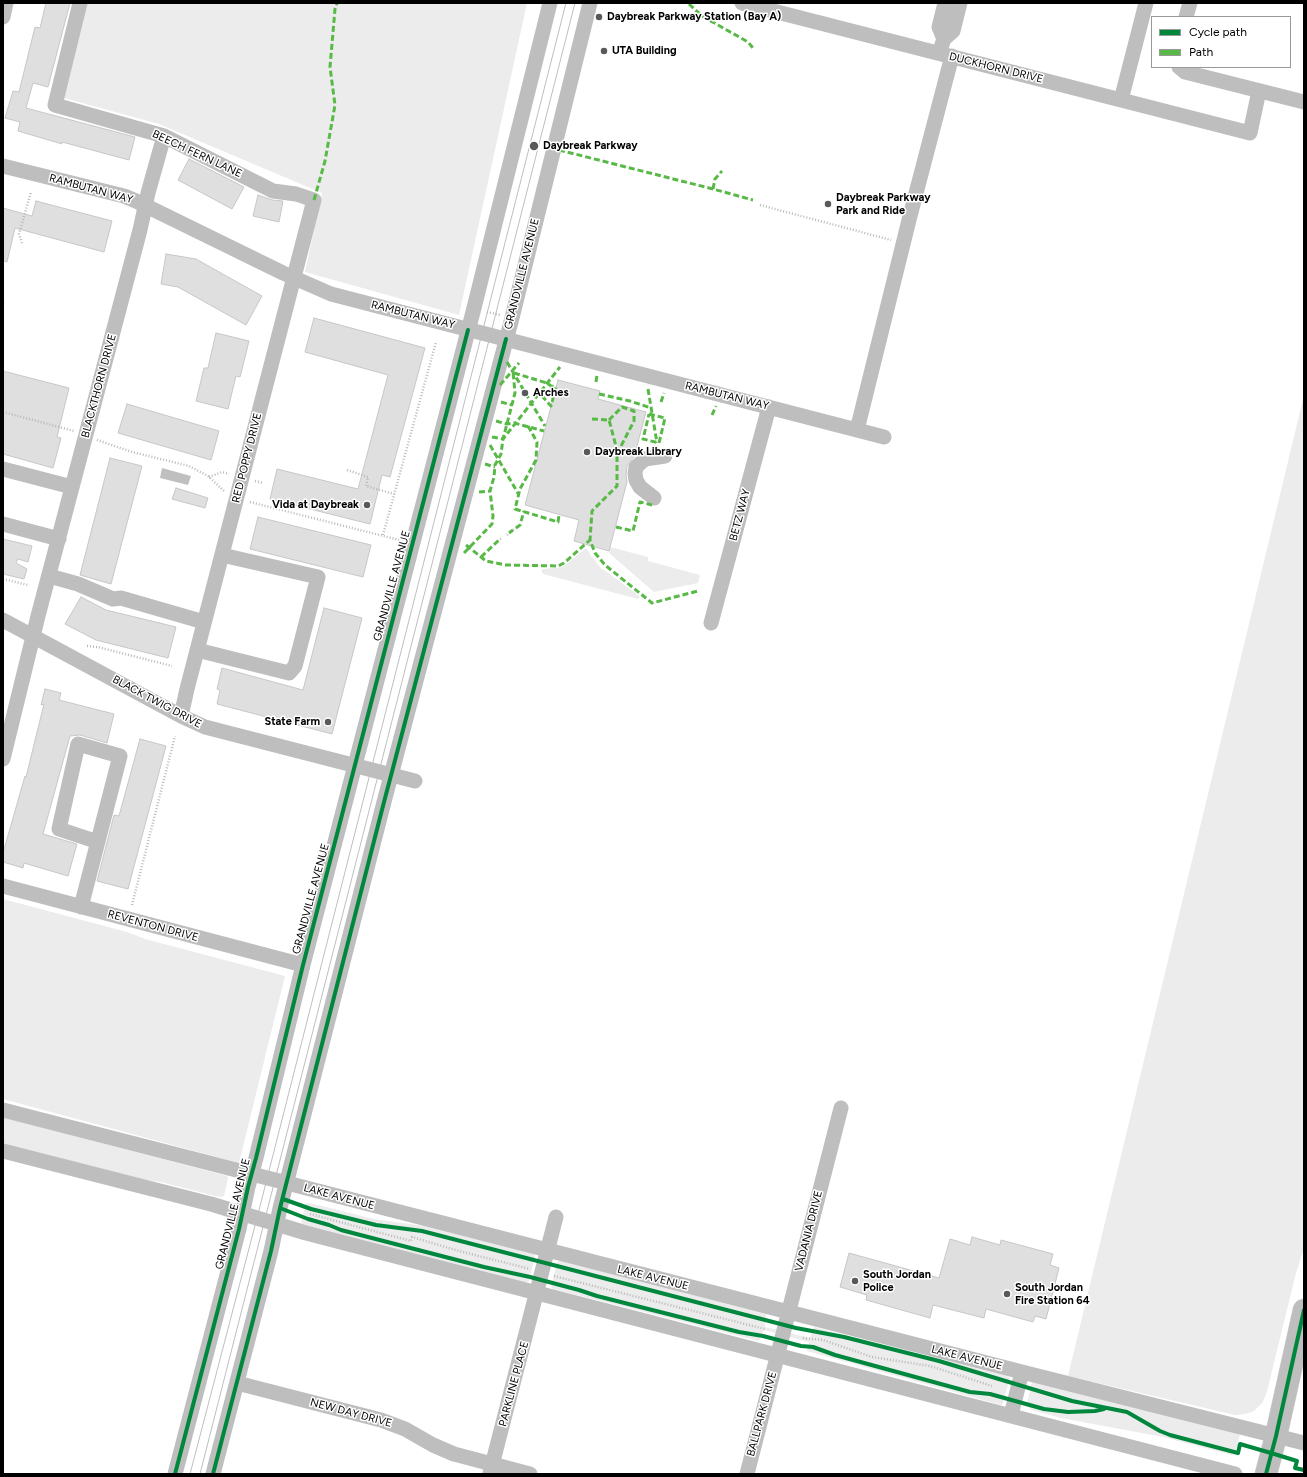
<!DOCTYPE html>
<style>
body{margin:0}
#map{position:relative;width:1307px;height:1477px;overflow:hidden;background:#fff;font-family:Figtree,sans-serif}
canvas{display:block}
.frame{position:absolute;inset:0;border:4px solid #000;pointer-events:none}
.legend{position:absolute;left:1151px;top:16px;width:140px;height:52px;box-sizing:border-box;background:#fff;border:1px solid #999;margin:0;padding:5px 7px;list-style:none;font-size:12px;color:#000}
.legend li{display:flex;align-items:center;gap:8px;height:20px}
.legend b{width:20px;border:1px solid #999}
</style>
<div id="map">
<canvas width="1307" height="1477"></canvas>
<div class="frame"></div>
<ul class="legend">
<li><b style="height:5px;background:#00873e"></b>Cycle path</li>
<li><b style="height:5px;background:#58b947"></b>Path</li>
</ul>
</div>
<script>
const g = document.querySelector('canvas').getContext('2d');
g.lineJoin = 'round';
function fill(path, color) { g.fillStyle = color; g.fill(path, 'evenodd'); }
const shape = rows => new Path2D(rows.map(r => 'M' + r).join(''));
function trace(path, color, width, dash) { g.strokeStyle = color; g.lineWidth = width; g.lineCap = dash ? 'butt' : 'round'; g.setLineDash(dash || []); g.stroke(path); }
function drawText(font, color, halo, rows, align = 'center') {
  g.font = font + ' Figtree,sans-serif'; g.lineWidth = 3; g.setLineDash([]); g.textBaseline = 'middle'; g.strokeStyle = halo; g.fillStyle = color; for (const [text, x, y, turn = 0] of rows) {
    g.save(); g.translate(x, y); g.rotate((+turn || 0) * Math.PI / 180); g.textAlign = isNaN(turn) ? turn : align; if (halo) g.strokeText(text, 0, 0); g.fillText(text, 0, 0); g.restore();
  }
}
fill(shape([
 [86,3,527,3,459,315,305,272,322,193,159,124,64,98],
 [1304,395,1304,1248,1296,1273,1267,1391,1263,1402,1254,1411,1246,1414,1235,1415,1068,1376],
 [610,547,648,557,648,561,700,575,698,583,654,592,609,553],
 [586,548,591,555,590,555,601,568,637,594,640,597,638,599,543,574,542,572,542,569,563,567],
 [3,899,127,932,145,939,285,976,239,1163,3,1099],
 [3,1117,227,1176,228,1178,224,1196,222,1197,215,1196,161,1182,111,1175,3,1148],
 [306,1203,314,1204,374,1219,424,1226,534,1254,535,1256,529,1281,526,1283,308,1226,301,1223],
 [561,1261,766,1314,765,1327,810,1338,814,1327,1007,1376,1010,1378,1009,1381,1003,1403,1001,1405,807,1351,809,1342,764,1330,759,1341,553,1289,551,1287,557,1262],
 [1032,1381,1240,1434,1235,1454,1232,1455,1163,1437,1061,1418,1035,1411,1031,1410,1027,1404]
]), '#ececec');
fill(shape([
 [162,468,191,476,188,485,160,478]
]), '#bfbfbf');
const building = shape([
 [46,3,70,3,48,87,33,83,26,108,135,137,129,160,62,142,62,144,18,131,20,122,5,118,13,91,19,92,35,27,40,28,46,3],
 [189,159,244,187,232,209,178,180,189,159],
 [258,195,272,200,283,201,279,222,253,216,258,195],
 [36,201,112,221,104,252,15,228,7,262,3,261,3,208,32,216,36,201],
 [166,254,196,259,262,296,246,325,178,287,161,284,166,254],
 [314,318,425,348,390,477,382,475,370,524,270,499,277,469,358,489,388,375,305,352,314,318],
 [216,333,249,341,240,377,236,376,228,409,196,401,204,368,208,368,216,333],
 [3,371,69,388,57,437,61,438,53,468,3,454,3,371],
 [558,380,600,391,598,399,646,412,634,457,627,466,626,475,627,482,609,551,574,541,579,520,525,505,558,380],
 [127,404,219,431,211,460,118,433,127,404],
 [110,458,142,466,111,584,80,575,110,458],
 [176,488,208,498,205,508,172,499,176,488],
 [258,517,371,545,363,577,250,549,258,517],
 [3,539,32,546,28,562,18,559,16,563,27,569,24,579,3,574,3,539],
 [81,597,106,610,176,627,168,658,96,640,65,624,81,597],
 [324,608,362,618,332,734,217,704,220,690,217,689,222,668,303,690,324,608],
 [45,689,61,693,59,700,114,714,107,743,80,735,70,736,43,834,77,844,68,876,24,863,23,868,3,862,3,853,25,776,26,777,44,704,41,705,45,689],
 [140,739,166,746,128,889,97,881,114,815,119,816,140,739],
 [972,1237,1000,1245,1001,1240,1053,1254,1050,1265,1059,1268,1046,1319,1035,1316,1033,1322,986,1309,984,1318,933,1305,930,1318,866,1300,867,1295,840,1287,849,1253,939,1278,950,1239,970,1245,972,1237]
]);
fill(building, '#dfdfdf');
trace(building, '#c7c7c7', 1);
const highway = shape([
 [1266,1474,1276,1436,1304,1310]
]);
trace(highway, '#dbdbdb', 23);
trace(shape([
 [760,205,891,240],
 [22,243,19,234,31,192],
 [3,304,5,305],
 [487,312,500,315],
 [3,412,74,431],
 [97,440,132,452,189,466,208,476,224,491],
 [347,470,368,477,366,486,394,494],
 [209,477,222,472,229,474],
 [255,481,263,483],
 [250,502,399,540],
 [513,530,516,528],
 [383,535,436,342],
 [507,535,509,533],
 [500,539,502,538],
 [3,579,28,585],
 [87,646,98,647,172,666],
 [132,905,175,736],
 [310,1214,411,1241,412,1237,459,1251,530,1269],
 [554,1276,765,1329],
 [803,1338,823,1340,872,1357,930,1366,992,1386]
]), '#b9b9b9', 2.5, [1, 2]);
trace(shape([
 [80,3,55,105,164,136,273,191,296,194,314,200,187,689,181,716],
 [742,3,1250,133,1259,91],
 [3,17,6,3],
 [1186,17,1190,3],
 [944,39,939,27,945,3],
 [939,53,944,39,953,31,960,3],
 [1179,67,1185,72,1304,102],
 [1121,100,1146,3],
 [3,166,124,196,136,201,283,273,331,294,884,437],
 [857,430,909,220,952,56],
 [3,469,72,487],
 [654,498,640,487,636,480,635,474,636,467,645,459,665,456],
 [3,524,59,539],
 [49,576,78,584,113,599,121,598,204,622],
 [3,620,181,716,205,727,415,781],
 [711,623,769,407],
 [197,650,289,673,295,666,318,577,222,555],
 [3,759,38,616,140,230,148,193,164,136],
 [3,886,303,965],
 [81,907,120,756,78,744,59,829,98,842],
 [3,1110,1022,1372,1304,1443],
 [3,1151,211,1204,306,1233,1235,1474],
 [237,1383,381,1420,405,1429,433,1445,454,1454,530,1474],
 [1011,1415,1022,1372],
 [490,1473,556,1217],
 [175,1474,239,1229,248,1187,256,1158,303,965,474,308,550,3],
 [213,1474,271,1251,280,1208,384,802,512,318,590,3],
 [747,1474,841,1108]
]), '#bebebe', 15);
trace(highway, '#bebebe', 22);
trace(shape([
 [190,1474,257,1218,566,3],
 [200,1474,575,3]
]), '#bebebe', 1);
trace(shape([
 [689,4,702,16,748,42,753,48],
 [559,150,713,189,753,200],
 [713,189,715,179,722,171],
 [314,200,325,161,335,105,330,67,335,9,337,3],
 [507,362,545,426],
 [514,373,547,383,551,386,556,387,551,406,542,396,547,391],
 [596,382,597,375],
 [500,385,519,363],
 [648,389,657,443],
 [599,394,630,401,651,408],
 [501,402,512,405],
 [661,402,664,393],
 [649,414,665,418,659,443,643,439,649,414],
 [712,415,716,406],
 [592,419,609,420,617,450,617,486,592,511,590,540,595,553,605,565,652,603,698,591],
 [609,420,622,407,634,411,634,421,620,448,617,450],
 [496,421,507,424,514,423,544,431],
 [528,426,537,442,536,460,520,489,515,509,558,522,559,515],
 [492,437,503,439,560,367],
 [490,445,519,495],
 [485,464,495,467],
 [479,492,490,491],
 [616,527,633,531,640,502,652,505],
 [516,528,520,525,524,511],
 [509,533,513,530],
 [466,545,486,561,506,565,558,566,564,563,590,540],
 [464,553,492,524,493,516,490,491,494,477,495,465,501,454,503,439,515,393,513,371],
 [481,557,500,539]
]), '#58b947', 3, [6, 3]);
trace(shape([
 [283,1199,311,1209,376,1225,422,1231,796,1328,844,1337,939,1361,1072,1401,1127,1412,1160,1431,1170,1435,1238,1453,1240,1444,1271,1453,1297,1461,1295,1468,1304,1470],
 [280,1208,308,1219,329,1225,341,1230,484,1267,530,1277,579,1290,597,1296,739,1332,763,1336,801,1346,813,1347,835,1355,970,1392,990,1394,1044,1409,1068,1412,1095,1411,1104,1409],
 [175,1474,239,1229,248,1187,256,1158,303,965,468,330],
 [213,1474,271,1251,280,1208,384,802,506,339],
 [1266,1474,1276,1436,1304,1310]
]), '#00873e', 4);
for (const [x, y, r, color] of [
 [599,17,4,"#595959"],
 [604,51,4,"#595959"],
 [534,146,5,"#595959"],
 [828,204,4,"#595959"],
 [525,393,4,"#595959"],
 [587,452,4,"#595959"],
 [367,505,4,"#595959"],
 [328,722,4,"#595959"],
 [855,1281,4,"#595959"],
 [1007,1294,4,"#595959"]
]) { const dot = new Path2D(); dot.arc(x, y, r, 0, 2 * Math.PI); g.fillStyle = color; g.fill(dot); trace(dot, '#fff', 1.5); }
drawText('bold 11px', '#000', '#fff', [
 ["Daybreak Parkway Station (Bay A)",607,17],
 ["UTA Building",612,51],
 ["Daybreak Parkway",543,146],
 ["Daybreak Parkway",836,198],
 ["Park and Ride",836,211],
 ["Arches",533,393],
 ["Daybreak Library",595,452],
 ["Vida at Daybreak",359,505,"right"],
 ["State Farm",320,722,"right"],
 ["South Jordan",863,1275],
 ["Police",863,1288],
 ["South Jordan",1015,1288],
 ["Fire Station 64",1015,1301]
], 'left');
drawText('11px', '#000', '#fff', [
 ["DUCKHORN DRIVE",996,68,14],
 ["BEECH FERN LANE",197,154,25],
 ["RAMBUTAN WAY",91,189,15],
 ["GRANDVILLE AVENUE",522,274,-76],
 ["RAMBUTAN WAY",413,315,14],
 ["BLACKTHORN DRIVE",99,386,-75],
 ["RAMBUTAN WAY",727,396,14],
 ["RED POPPY DRIVE",247,458,-76],
 ["BETZ WAY",740,515,-75],
 ["GRANDVILLE AVENUE",392,586,-75],
 ["BLACK TWIG DRIVE",157,702,28],
 ["GRANDVILLE AVENUE",311,899,-75],
 ["REVENTON DRIVE",153,926,15],
 ["LAKE AVENUE",339,1197,15],
 ["GRANDVILLE AVENUE",233,1214,-76],
 ["VADANIA DRIVE",809,1231,-76],
 ["LAKE AVENUE",653,1278,14],
 ["LAKE AVENUE",967,1358,14],
 ["PARKLINE PLACE",514,1384,-75],
 ["NEW DAY DRIVE",351,1413,15],
 ["BALLPARK DRIVE",762,1414,-75]
]);
</script>
